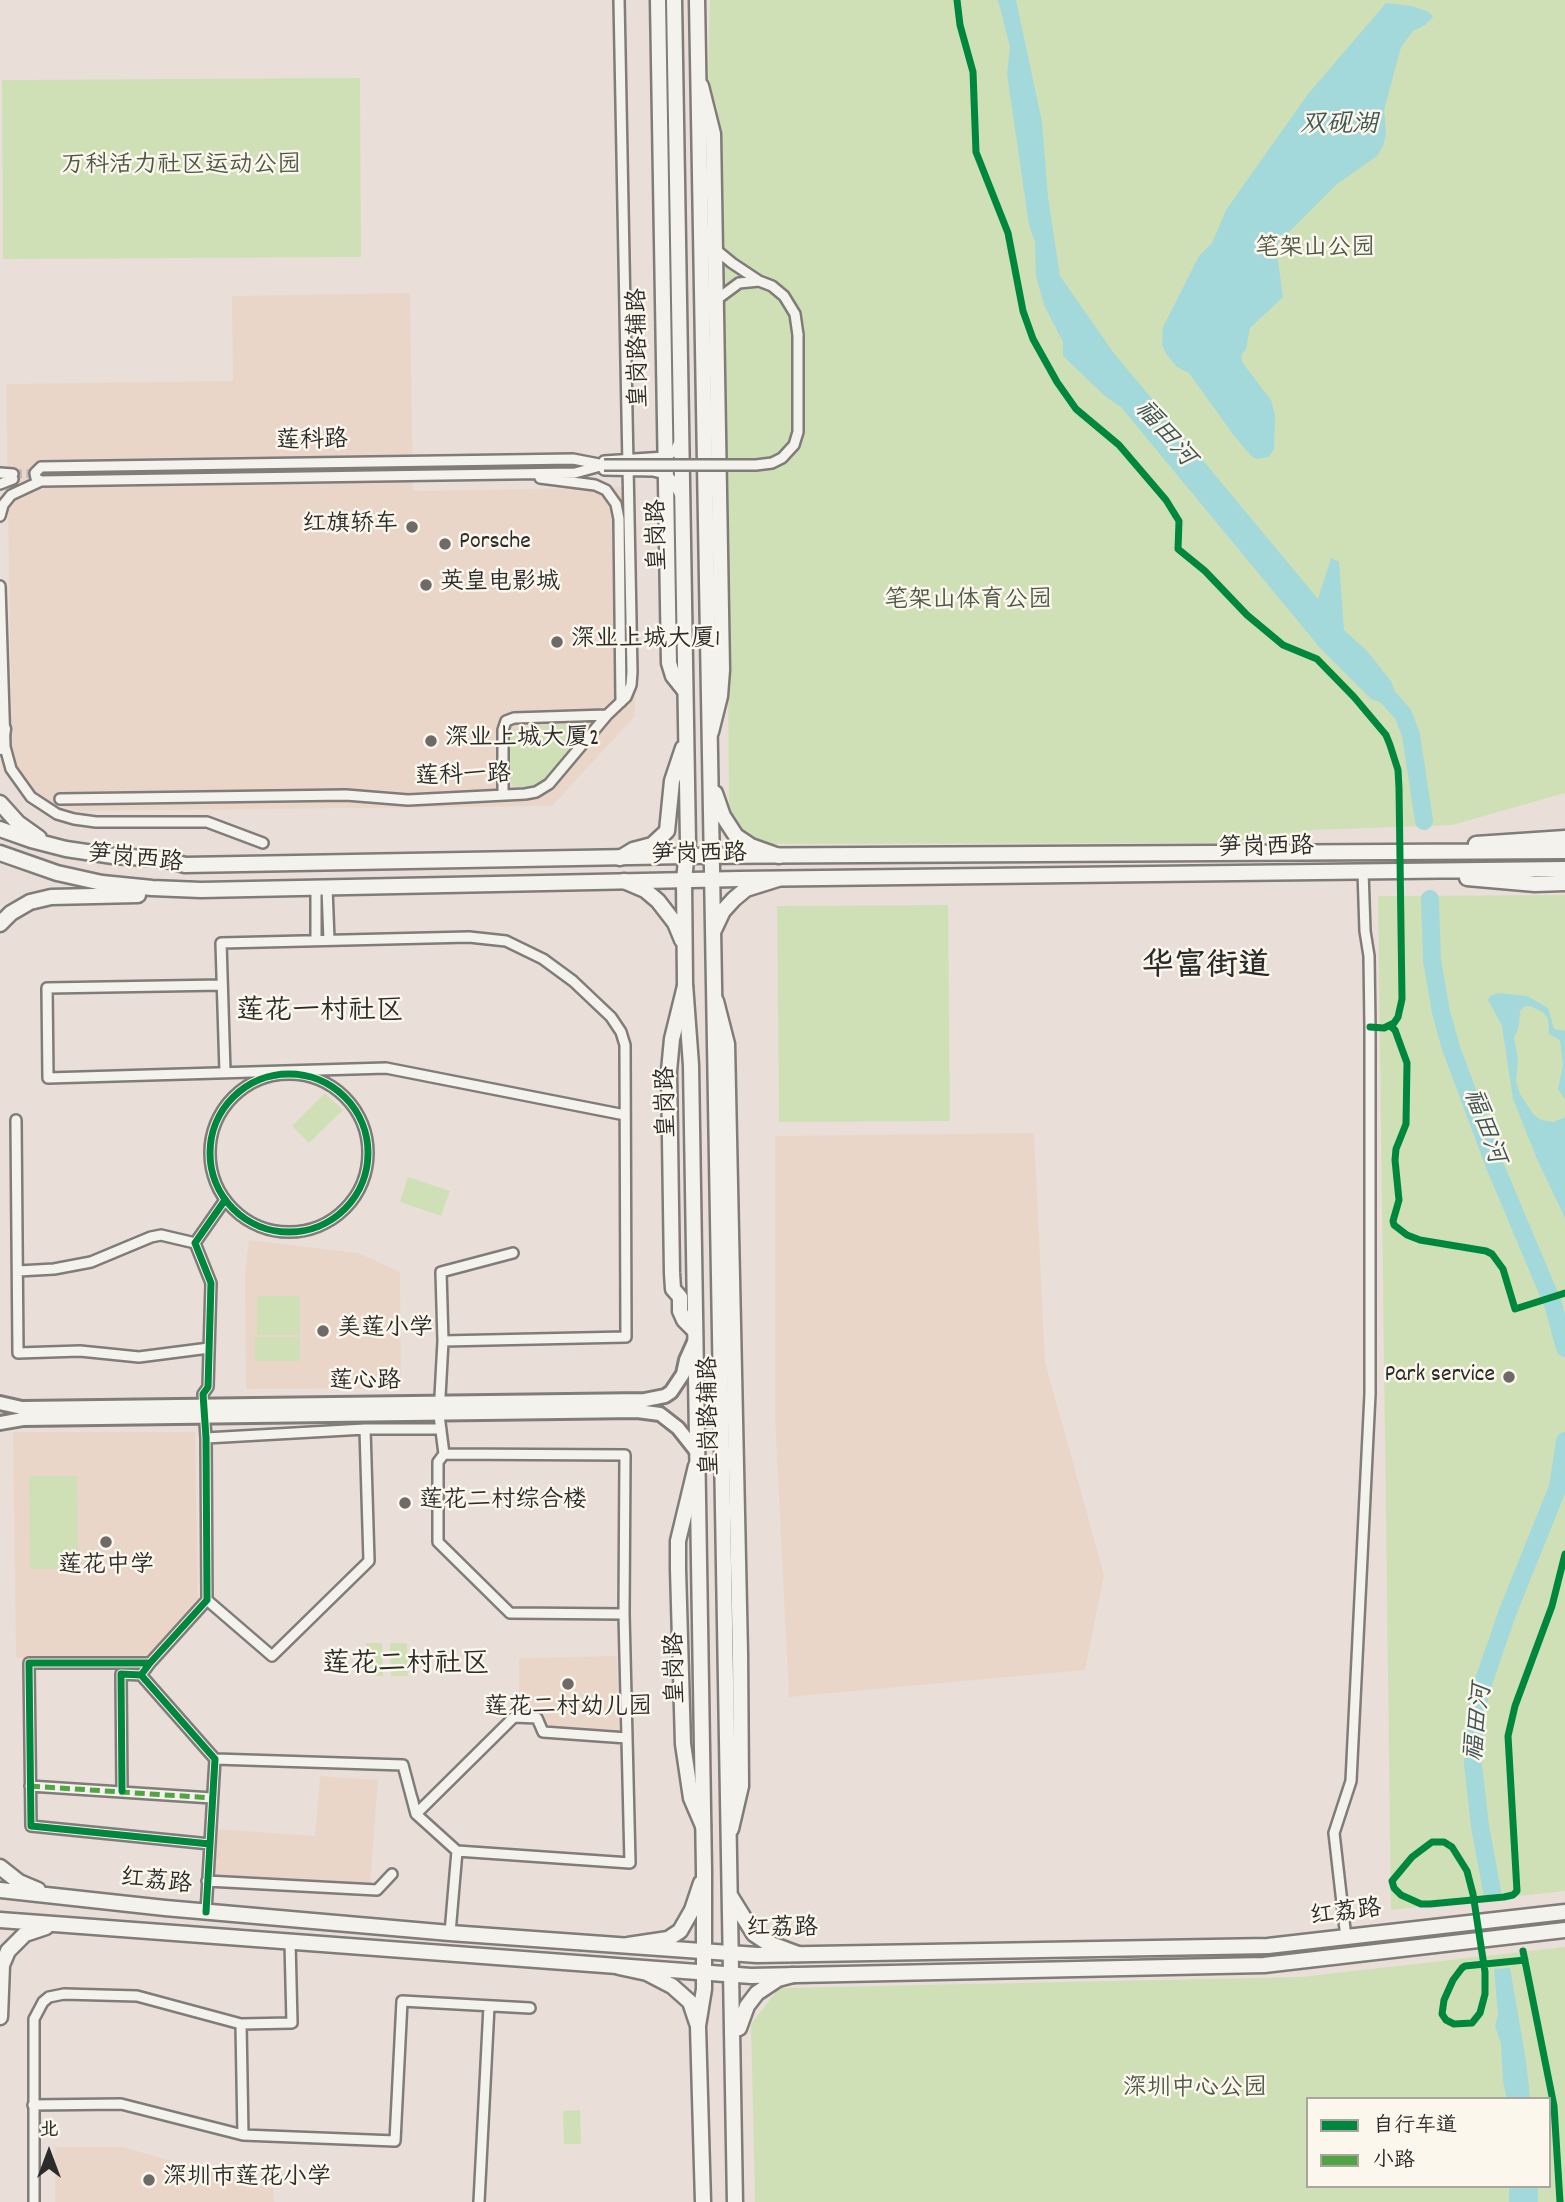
<!DOCTYPE html>
<meta charset="utf-8">
<style>
body{margin:0}
#map{position:relative;width:1565px;height:2202px;overflow:hidden;background:#e9dfd8;font-family:Dekko,"LXGW WenKai TC",sans-serif}
canvas{display:block}
.legend{position:absolute;left:1306px;top:2097px;width:245px;height:91px;box-sizing:border-box;background:#fbf7ec;border:2px solid #a8a59f;margin:0;padding:9px 12px;list-style:none;font-size:21px;color:#2b2b2b}
.legend li{display:flex;align-items:center;gap:14px;height:35px}
.legend b{width:35px;border:2px solid #a8a59f}
.north{position:absolute;left:14px;top:2118px;width:70px;height:70px;-webkit-text-stroke:5px #fbf7ec;paint-order:stroke;rotate:0deg;font-size:19px;font-weight:700;line-height:28px;text-align:center;color:#2b2b2b}
.north::after{content:'';display:block;margin:auto;width:24px;height:32px;background:#2b2b2b;clip-path:polygon(50% 0,100% 100%,50% 72%,0 100%)}
</style>
<div id="map">
<canvas width="1565" height="2202"></canvas>
<ul class="legend">
<li><b style="height:9px;background:#00873e"></b>自行车道</li>
<li><b style="height:9px;background:#51a443"></b>小路</li>
</ul>
<div class="north">北</div>
</div>
<script>
const g = document.querySelector('canvas').getContext('2d');
g.lineJoin = 'round';
function fill(path, color) { g.fillStyle = color; g.fill(path, 'evenodd'); }
const shape = rows => new Path2D(rows.map(r => 'M' + r).join(''));
function trace(path, color, width, dash) { g.strokeStyle = color; g.lineWidth = width; g.lineCap = dash ? 'butt' : 'round'; g.setLineDash(dash || []); g.stroke(path); }
function drawText(font, color, halo, rows, align = 'center') {
  g.font = font + ' Dekko,"LXGW WenKai TC",sans-serif'; g.lineWidth = 5; g.setLineDash([]); g.textBaseline = 'middle'; g.strokeStyle = halo; g.fillStyle = color; for (const [text, x, y, turn = 0] of rows) {
    g.save(); g.translate(x, y); g.rotate((+turn || 0) * Math.PI / 180); g.textAlign = isNaN(turn) ? turn : align; if (halo) g.strokeText(text, 0, 0); g.fillText(text, 0, 0); g.restore();
  }
}
fill(shape([
 [410,293,413,491,635,487,635,716,552,806,78,811,51,803,31,791,20,776,12,756,6,384,233,381,232,296],
 [1034,1133,1045,1362,1104,1575,1085,1670,789,1697,775,1416,775,1136],
 [249,1240,358,1253,400,1272,401,1388,246,1389,245,1274],
 [13,1432,195,1432,198,1599,150,1659,16,1658],
 [617,1656,619,1735,547,1728,541,1712,519,1711,519,1658],
 [320,1776,378,1780,370,1885,213,1874,216,1829,315,1836],
 [55,2147,122,2147,273,2189,274,2202,55,2202]
]), '#ead5c9');
fill(shape([
 [710,0,1565,0,1565,793,1452,825,1313,830,1276,838,1210,843,764,844,748,841,731,819,729,805,727,544,717,107,708,79],
 [360,78,361,257,3,259,2,80],
 [585,724,590,728,588,732,541,784,527,788,514,786,509,778,509,737,511,731,522,726],
 [1565,895,1565,1891,1391,1910,1378,896],
 [948,905,950,1121,779,1122,777,906],
 [325,1093,343,1110,309,1143,292,1126],
 [408,1177,450,1191,441,1216,400,1202],
 [257,1296,300,1296,300,1335,257,1335],
 [255,1337,300,1337,300,1361,255,1361],
 [29,1476,77,1476,78,1569,30,1569],
 [366,1643,382,1643,383,1676,366,1676],
 [390,1643,407,1643,408,1676,391,1676],
 [1565,1947,1565,2202,755,2202,751,2024,779,1988,1301,1977],
 [1308,2099,1549,2099,1549,2186,1308,2186],
 [580,2110,581,2144,564,2144,563,2111]
]), '#cfe0b7');
fill(shape([
 [998,0,1016,0,1042,122,1048,197,1060,276,1113,352,1318,599,1331,558,1339,562,1344,630,1367,651,1391,681,1396,695,1386,704,1371,699,1321,649,1121,407,1106,397,1063,356,1063,342,1044,305,1036,276,1035,242,1029,225,1007,74,1010,47],
 [1386,3,1412,6,1429,12,1433,17,1425,25,1413,31,1401,47,1384,110,1386,134,1383,146,1377,156,1337,184,1278,243,1277,254,1283,297,1250,328,1246,349,1241,355,1242,362,1271,400,1275,415,1274,449,1269,457,1257,459,1251,456,1232,433,1189,373,1177,367,1167,355,1162,345,1163,327,1199,256,1212,243,1226,210,1308,94],
 [1498,993,1527,996,1548,1008,1554,1029,1565,1031,1565,1100,1558,1089,1563,1065,1560,1040,1549,1034,1548,1019,1544,1013,1530,1006,1524,1007,1520,1011,1519,1026,1514,1038,1518,1059,1516,1082,1521,1096,1534,1115,1541,1120,1554,1122,1565,1117,1565,1218,1537,1159,1513,1099,1502,1026,1488,1000,1490,996],
 [1510,1968,1526,2061,1530,2099,1507,2099,1503,2081,1501,2044,1495,2026,1498,2015,1494,1969],
 [1509,2186,1538,2186,1538,2202,1509,2202]
]), '#a3d9da');
trace(shape([
 [1376,684,1403,714,1411,735,1424,821],
 [1430,899,1432,960,1441,1012,1451,1048,1495,1166,1553,1304,1565,1348],
 [1492,1891,1480,1826,1473,1765,1474,1726,1480,1692,1508,1611,1558,1487,1565,1441]
]), '#a3d9da', 18);
trace(shape([
 [13,474,290,468]
]), '#c3bbb5', 9, [9, 4.5]);
const minor = shape([
 [715,249,732,263,759,281,772,286,784,296,795,314,798,335],
 [716,300,739,283,759,281],
 [604,461,665,457,675,451,679,442],
 [604,470,653,471,665,474,671,479,679,493],
 [0,473,13,474],
 [540,478,595,485,606,490,616,504,619,519,621,702],
 [41,481,36,478,35,473,41,467,573,459,599,464],
 [0,484,13,479],
 [0,516,3,505,11,495,41,481,575,473,604,465],
 [0,586,5,747,11,769,31,797,57,814,74,819,96,822,207,822,263,843],
 [503,795,503,730,506,721,514,718,607,715],
 [60,799,346,795,408,800,525,794,536,792,549,784,607,715,626,697,631,685,632,672,619,0],
 [316,888,316,940],
 [327,888,329,940],
 [222,985,47,988,48,1078,386,1068,625,1115],
 [225,1072,221,943,469,937,506,941,543,959,573,981,611,1017,621,1032,625,1045,626,1337,443,1341],
 '210 1153a79 79 0 1 1 158 0a79 79 0 1 1-158 0Z',
 [16,1120,18,1353,80,1351,139,1357,209,1348],
 [513,1253,441,1272,443,1341,439,1415,444,1454,438,1462,438,1542,510,1613,624,1614],
 [18,1271,54,1269,91,1262,151,1237,161,1235,195,1243],
 [206,1438,365,1429,441,1429],
 [444,1454,625,1455,624,1614,627,1738,630,1863,457,1851,416,1814,514,1717,537,1718,543,1732,627,1738],
 [207,1600,272,1656,369,1561,365,1429],
 [150,1663,141,1675,215,1759,206,1912],
 [215,1759,403,1765,416,1814,412,1798],
 [30,1786,212,1798],
 [122,1791,121,1674,141,1675],
 [210,1844,31,1826,29,1663,150,1663,207,1600,206,1438,203,1394,208,1387,211,1283,195,1243,225,1200],
 [207,1881,377,1890,392,1874],
 [450,1933,457,1851],
 [1346,1938,1334,1833,1351,1781,1370,1394,1370,1027,1369,956,1365,931,1363,871],
 [241,2024,243,2135],
 [33,2105,121,2104,243,2135,395,2141,402,2001,530,2008],
 [34,2202,34,2019,43,2002,49,1997,64,1994,137,1996,241,2024,292,2023,290,1942],
 [479,2202,489,2006]
]);
const secondary = shape([
 [0,1403,22,1408,645,1400,665,1396,671,1392,683,1374,686,1360,695,1340],
 [0,1423,23,1419,637,1411,660,1414,678,1428,697,1452]
]);
const primary = shape([
 [658,0,669,663,673,676,685,691],
 [701,86,713,134,722,670,720,696,711,732],
 [0,747,3,729],
 [0,803,18,823,39,838],
 [0,829,31,840,66,849,113,856,163,859,185,865,687,856,1565,851],
 [1476,844,1565,838],
 [0,853,57,873,102,883,152,888,201,890,740,879,1565,869],
 [1467,878,1535,884,1565,883],
 [0,924,11,913,30,902,51,897,138,895],
 [685,986,672,1039,669,1071,672,1273,673,1289,680,1297,680,1311,684,1320,695,1331],
 [716,1001,727,1044,740,1654,741,1786,731,1829],
 [696,1466,678,1541,678,1569,683,1744,691,1798,703,1826],
 [0,1867,19,1882,38,1890],
 [0,1890,165,1908,450,1933,757,1955,1268,1946,1565,1912],
 [0,1920,751,1976,1264,1965,1565,1930],
 [0,2017,2,1965,8,1951,25,1934,46,1927]
]);
const trunk = shape([
 [674,0,688,842,684,880,685,984,691,1065,704,1871,704,1989,698,2026,703,2202],
 [697,0,735,2202],
 [715,793,723,816,736,836,751,846,779,856],
 [620,858,633,850,652,845,667,831,672,781,683,748],
 [624,881,645,890,658,901,675,923,682,940],
 [714,930,723,911,734,899,746,889,778,879],
 [731,1897,754,1934,766,1942,798,1954],
 [628,1945,668,1939,680,1931,692,1910,701,1883],
 [619,1967,647,1973,672,1986,690,2002,697,2023],
 [732,2032,733,2030,739,2028,747,2006,757,1993,778,1979,793,1975]
]);
trace(minor, '#807c79', 14);
trace(secondary, '#807c79', 18);
trace(primary, '#807c79', 19);
trace(trunk, '#807c79', 19);
trace(minor, '#f4f2ed', 9);
trace(secondary, '#f4f2ed', 12);
trace(primary, '#f4f2ed', 14);
trace(trunk, '#f4f2ed', 14);
const minorBridge = shape([
 [604,465,756,465,772,463,782,458,794,445,798,432,798,335]
]);
trace(minorBridge, '#807c79', 14, []);
trace(minorBridge, '#f4f2ed', 9);
trace(shape([
 [30,1786,212,1798]
]), '#51a443', 5, [10, 5]);
trace(shape([
 [957,0,960,25,973,72,976,152,1008,233,1023,311,1033,339,1057,382,1076,409,1119,445,1166,500,1179,521,1178,549,1205,571,1247,615,1283,645,1317,659,1354,697,1386,735,1390,745,1398,770,1399,788,1402,999,1398,1017,1394,1023,1384,1028,1370,1027],
 [1390,1026,1395,1030,1407,1063,1406,1124,1396,1149,1395,1160,1399,1200,1393,1221,1394,1225,1407,1235,1420,1240,1486,1251,1492,1254,1503,1269,1515,1309,1565,1293],
 '210 1153a79 79 0 1 1 158 0a79 79 0 1 1-158 0Z',
 [150,1663,141,1675,215,1759,206,1912],
 [122,1791,121,1674,141,1675],
 [210,1844,31,1826,29,1663,150,1663,207,1600,206,1438,203,1394,208,1387,211,1283,195,1243,225,1200],
 [1523,1951,1554,2106,1560,2202],
 [1525,1960,1465,1966,1462,1968,1453,1980,1444,2000,1442,2014,1446,2020,1454,2024,1472,2023,1480,2013,1485,1994,1485,1972,1473,1894,1467,1871,1452,1847,1444,1842,1432,1842,1412,1857,1392,1881,1394,1888,1401,1895,1421,1904,1430,1904,1504,1897,1513,1895,1517,1891,1508,1736,1515,1706,1552,1606,1565,1554]
]), '#00873e', 7);
for (const [x, y, r, color] of [
 [412,527,7,"#6e6a68"],
 [445,544,7,"#6e6a68"],
 [426,585,7,"#6e6a68"],
 [557,642,7,"#6e6a68"],
 [431,741,7,"#6e6a68"],
 [323,1331,7,"#6e6a68"],
 [1509,1377,7,"#6e6a68"],
 [405,1503,7,"#6e6a68"],
 [106,1542,7,"#6e6a68"],
 [568,1684,7,"#6e6a68"],
 [149,2180,7,"#6e6a68"]
]) { const dot = new Path2D(); dot.arc(x, y, r, 0, 2 * Math.PI); g.fillStyle = color; g.fill(dot); trace(dot, '#fbf7ec', 2.5); }
drawText('24px', '#4f5847', '#fbf7ec', [
 ["万科活力社区运动公园",181,168],
 ["笔架山公园",1315,251],
 ["笔架山体育公园",968,603],
 ["深圳中心公园",1195,2091]
]);
drawText('24px', '#2b2b2b', '#fbf7ec', [
 ["皇岗路辅路",641,348,-91],
 ["莲科路",312,443,-1],
 ["皇岗路",660,535,-91],
 ["莲科一路",463,778,-2],
 ["笋岗西路",1266,850,-1],
 ["笋岗西路",699,857,-1],
 ["笋岗西路",135,861,6],
 ["皇岗路",669,1102,-91],
 ["莲心路",365,1384],
 ["皇岗路辅路",712,1416,-91],
 ["皇岗路",678,1668,-91],
 ["红荔路",156,1884,6],
 ["红荔路",1346,1915,-7],
 ["红荔路",782,1931]
]);
drawText('24px', '#2b2b2b', '#fbf7ec', [
 ["红旗轿车",398,527,"right"],
 ["Porsche",459,544],
 ["英皇电影城",440,585],
 ["深业上城大厦1",571,642],
 ["深业上城大厦2",445,741],
 ["美莲小学",337,1331],
 ["Park service",1495,1377,"right"],
 ["莲花二村综合楼",419,1503],
 ["莲花中学",106,1568,"center"],
 ["莲花二村幼儿园",568,1710,"center"],
 ["深圳市莲花小学",163,2180]
], 'left');
drawText('italic 26px', '#425657', '#fbf7ec', [
 ["双砚湖",1339,127],
 ["福田河",1163,435,49],
 ["福田河",1482,1127,70],
 ["福田河",1481,1723,-83]
]);
drawText('28px', '#2b2b2b', '#fbf7ec', [
 ["莲花一村社区",320,1014],
 ["莲花二村社区",406,1667]
]);
drawText('bold 32px', '#2b2b2b', '#fbf7ec', [
 ["华富街道",1206,970]
]);
</script>
